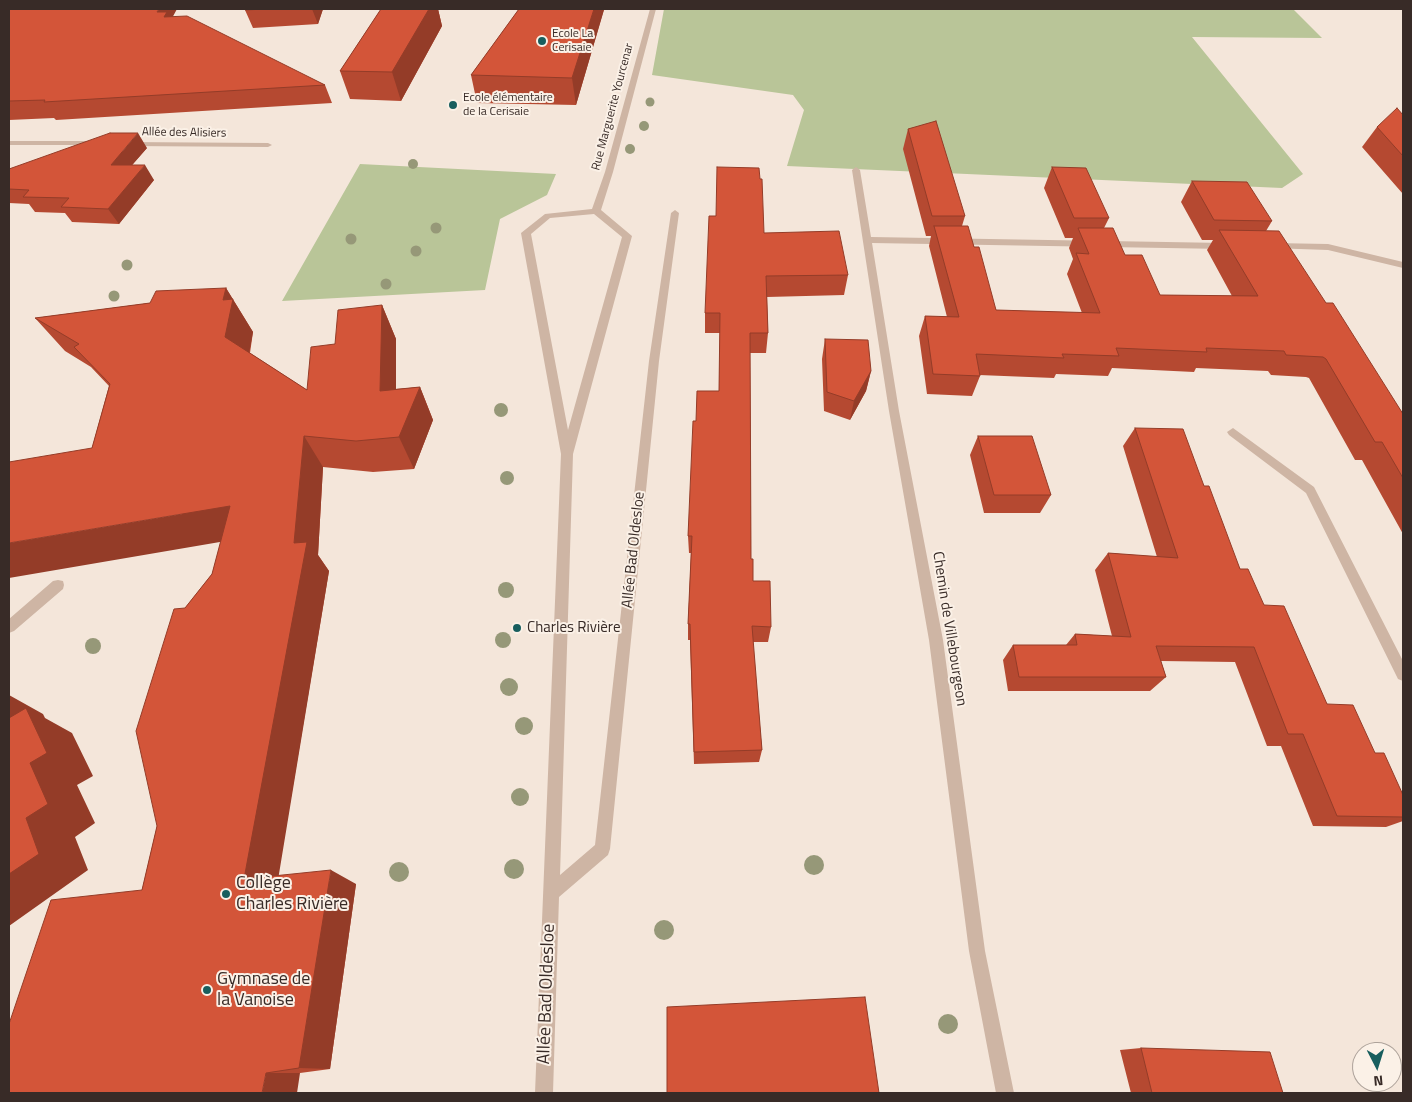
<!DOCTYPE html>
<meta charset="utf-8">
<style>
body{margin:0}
#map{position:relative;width:1412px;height:1102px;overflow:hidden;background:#f4e6da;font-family:"Titillium Web",sans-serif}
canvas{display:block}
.frame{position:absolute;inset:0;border:10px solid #382b27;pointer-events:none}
.north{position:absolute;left:1352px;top:1042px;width:50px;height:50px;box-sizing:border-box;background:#fbf1e7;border:1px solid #ada29a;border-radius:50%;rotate:175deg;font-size:14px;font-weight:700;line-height:20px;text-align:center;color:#382b27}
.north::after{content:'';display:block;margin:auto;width:18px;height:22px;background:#185e5e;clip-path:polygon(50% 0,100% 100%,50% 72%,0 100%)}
</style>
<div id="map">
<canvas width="1412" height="1102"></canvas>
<div class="frame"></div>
<div class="north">N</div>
</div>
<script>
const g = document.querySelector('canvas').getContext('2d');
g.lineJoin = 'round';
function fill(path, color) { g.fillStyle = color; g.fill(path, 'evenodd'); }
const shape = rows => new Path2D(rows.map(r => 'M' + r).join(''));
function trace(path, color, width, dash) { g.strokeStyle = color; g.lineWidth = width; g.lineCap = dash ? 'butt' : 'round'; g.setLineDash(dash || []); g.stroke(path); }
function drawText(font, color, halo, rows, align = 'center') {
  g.font = font + ' "Titillium Web",sans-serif'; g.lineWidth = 4; g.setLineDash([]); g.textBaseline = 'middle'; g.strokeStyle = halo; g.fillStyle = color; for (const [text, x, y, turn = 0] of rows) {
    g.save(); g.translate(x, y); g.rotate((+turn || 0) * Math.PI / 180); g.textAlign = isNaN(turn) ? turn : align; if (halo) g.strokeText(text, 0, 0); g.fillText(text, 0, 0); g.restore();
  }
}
fill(shape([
 [664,9,1293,9,1322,38,1192,37,1303,174,1282,188,787,166,804,110,793,95,652,75],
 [360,164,556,174,547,195,500,219,485,290,282,301]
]), '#b9c598');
fill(shape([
 [650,9,656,9,613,172,601,210,632,236,573,454,560,875,595,845,649,361,671,213,675,210,679,213,659,361,610,849,608,855,559,897,553,1093,535,1093,561,454,521,233,545,214,592,209,605,172,650,9],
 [594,214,622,237,568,430,531,234,550,218,594,214],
 [9,141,98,141,102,143,98,145,9,145,9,141],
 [125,142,268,143,272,145,268,147,128,146,125,146,125,142],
 [856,167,860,170,871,237,1225,243,1230,246,1225,249,872,243,899,411,943,640,985,951,1014,1093,996,1093,969,951,929,640,889,411,852,170,856,167],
 [1273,243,1328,244,1403,262,1403,268,1328,250,1270,248,1270,244,1273,243],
 [1233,428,1314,487,1403,661,1403,681,1398,679,1306,493,1229,435,1227,432,1233,428],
 [58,580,63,581,64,585,63,589,14,631,9,633,9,619,53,581,58,580]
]), '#ceb5a4');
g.fillStyle = '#969878';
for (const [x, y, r] of [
 [650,102,4.5],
 [644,126,5],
 [630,149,5],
 [413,164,5],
 [436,228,5.5],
 [351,239,5.5],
 [416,251,5.5],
 [127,265,5.5],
 [386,284,5.5],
 [114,296,5.5],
 [501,410,7],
 [507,478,7],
 [506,590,8],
 [503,640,8],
 [93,646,8],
 [509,687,9],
 [524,726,9],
 [520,797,9],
 [814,865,10],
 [514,869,10],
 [399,872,10],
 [664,930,10],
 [948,1024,10]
]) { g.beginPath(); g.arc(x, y, r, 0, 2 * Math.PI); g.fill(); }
fill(shape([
 [9,9,173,17,325,85,332,103,56,120,54,118,9,120],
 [246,9,323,9,318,24,253,28,245,10],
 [381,9,438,9,442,26,401,101,350,99,340,71],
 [519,9,604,9,576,105,477,103,471,75],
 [1403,115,1403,194,1362,147,1377,127],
 [908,129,965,216,962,226,974,247,996,310,1082,313,1067,274,1073,259,1069,248,1073,238,1065,238,1044,188,1052,167,1109,218,1104,228,1125,255,1160,295,1232,296,1207,250,1213,240,1202,240,1181,202,1192,181,1272,221,1266,231,1326,303,1403,414,1403,534,1362,460,1355,460,1309,378,1306,377,1271,375,1268,371,1196,368,1194,372,1112,368,1108,376,1056,374,1054,378,979,375,980,376,972,396,927,394,919,336,925,316,947,317,929,246,931,236,926,236,903,149],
 [147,148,132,165,154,180,119,224,72,222,65,213,35,212,29,204,9,203,9,169],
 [764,233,848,275,844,295,767,297,768,333,766,353,750,353,751,559,753,581,771,627,768,642,753,642,762,750,759,762,694,764,690,640,688,640,688,624,691,553,689,553,688,536,696,421,719,391,720,333,705,333,705,313],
 [226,288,253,332,250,353,307,390,335,344,382,305,396,339,396,389,420,387,433,420,414,469,373,472,323,467,318,555,329,571,278,875,356,884,330,1069,300,1073,9,1093,142,890,157,826,185,608,212,574,221,542,92,448,109,386,91,367,65,351,35,318,150,303],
 [825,339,871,371,866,391,850,420,824,411,822,359],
 [1135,428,1204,486,1240,569,1327,704,1375,753,1403,795,1403,821,1386,827,1313,826,1281,746,1267,746,1235,662,1161,661,1166,677,1150,691,1008,691,1003,660,1013,645,1066,645,1075,634,1112,636,1095,570,1108,553,1157,557,1123,446],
 [978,436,1051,495,1040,513,984,513,970,455],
 [1141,1048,1283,1093,1131,1093,1120,1050]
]), '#b54931');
fill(shape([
 [159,9,177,9,171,20,176,29,157,12],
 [312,9,323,9,318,24],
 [429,9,438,9,442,26,401,101,392,72],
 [594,9,604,9,604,10,576,105,572,78],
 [138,133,147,148,120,179,111,165],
 [145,165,154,180,119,224,108,209],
 [226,288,253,332,246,370,225,337,223,300],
 [382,305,396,339,396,423,380,391],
 [871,371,866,391,850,420,854,401],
 [420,387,433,420,414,469,399,437],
 [304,436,323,467,318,555,329,571,276,892,244,879,294,543],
 [230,506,255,536,9,578,9,543],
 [9,695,43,714,45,718,72,733,93,776,77,785,95,823,75,837,88,870,9,926,9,874,26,818,30,763,9,718],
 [331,870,356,884,330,1069,299,1068],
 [266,1073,300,1073,297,1093,262,1093]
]), '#943c28');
const building = shape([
 [9,9,159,9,157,12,167,12,164,17,187,16,325,85,44,102,45,100,9,101,9,9],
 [246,9,265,9,245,10,246,9],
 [381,9,429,9,392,72,340,71,381,9],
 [519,9,594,9,572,78,471,75,519,9],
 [1397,108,1403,115,1403,156,1377,127,1397,108],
 [936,121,965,216,932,216,908,129,936,121],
 [110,133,138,133,111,165,145,165,108,209,61,207,69,198,23,197,29,190,9,189,9,169,110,133],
 [717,167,759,168,760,179,762,179,764,233,839,231,848,275,766,276,768,333,750,333,751,559,753,559,753,581,770,581,771,627,752,626,762,750,694,752,690,624,688,624,692,536,688,536,693,421,696,421,697,391,719,391,720,313,705,313,709,216,716,216,717,167],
 [1052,167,1086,168,1109,218,1074,218,1052,167],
 [1192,181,1247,182,1272,221,1214,220,1192,181],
 [934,226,968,226,974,247,979,247,996,310,1100,313,1076,253,1089,254,1078,228,1113,228,1125,255,1142,255,1160,295,1258,296,1219,230,1279,231,1326,303,1333,303,1403,414,1403,478,1382,442,1375,442,1326,359,1323,357,1286,355,1284,351,1206,348,1207,352,1116,348,1119,356,1062,354,1064,358,976,354,980,376,933,374,925,316,959,317,934,226],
 [226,288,223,300,233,299,225,337,307,390,311,347,335,344,338,310,382,305,380,391,420,387,399,437,356,441,304,436,294,543,307,542,244,879,331,870,299,1068,266,1073,262,1093,9,1093,9,1024,51,900,142,890,157,826,136,731,174,609,185,608,212,574,230,506,9,543,9,462,92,448,110,384,74,347,79,344,35,318,150,303,156,291,226,288],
 [825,339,868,340,871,371,854,401,827,392,825,339],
 [1135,428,1183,429,1204,486,1209,486,1240,569,1248,569,1264,605,1284,606,1327,704,1353,705,1375,753,1384,753,1403,795,1403,817,1337,816,1303,734,1288,734,1254,647,1156,646,1166,677,1019,677,1013,645,1077,645,1075,634,1131,637,1108,553,1178,558,1135,428],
 [978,436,1032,436,1051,495,994,495,978,436],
 [26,708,47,753,30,763,48,804,26,818,39,854,9,874,9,718,26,708],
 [865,997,879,1093,667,1093,667,1007,865,997],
 [1141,1048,1270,1052,1283,1093,1152,1093,1141,1048]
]);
fill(building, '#d35539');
trace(building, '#943c28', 1);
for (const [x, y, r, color] of [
 [542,41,5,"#185e5e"],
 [453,105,5,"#185e5e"],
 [517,628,5,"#185e5e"],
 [226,894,5,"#185e5e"],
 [207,990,5,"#185e5e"]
]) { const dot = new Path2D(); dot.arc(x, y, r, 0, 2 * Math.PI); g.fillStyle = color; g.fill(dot); trace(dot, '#fbf1e7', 2); }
drawText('12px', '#382b27', '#fbf1e7', [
 ["Ecole La",552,34],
 ["Cerisaie",552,48],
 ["Ecole élémentaire",463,98],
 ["de la Cerisaie",463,112]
], 'left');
drawText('12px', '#382b27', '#fbf1e7', [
 ["Rue Marguerite Yourcenar",613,107,-75],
 ["Allée des Alisiers",184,133,1]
]);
drawText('15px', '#382b27', '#fbf1e7', [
 ["Allée Bad Oldesloe",634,550,-84],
 ["Chemin de Villebourgeon",949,629,81]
]);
drawText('15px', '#382b27', '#fbf1e7', [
 ["Charles Rivière",527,628]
], 'left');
drawText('18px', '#382b27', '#fbf1e7', [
 ["Collège",236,884],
 ["Charles Rivière",236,905],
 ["Gymnase de",217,980],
 ["la Vanoise",217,1001]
], 'left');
drawText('18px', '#382b27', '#fbf1e7', [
 ["Allée Bad Oldesloe",547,994,-88]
]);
</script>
